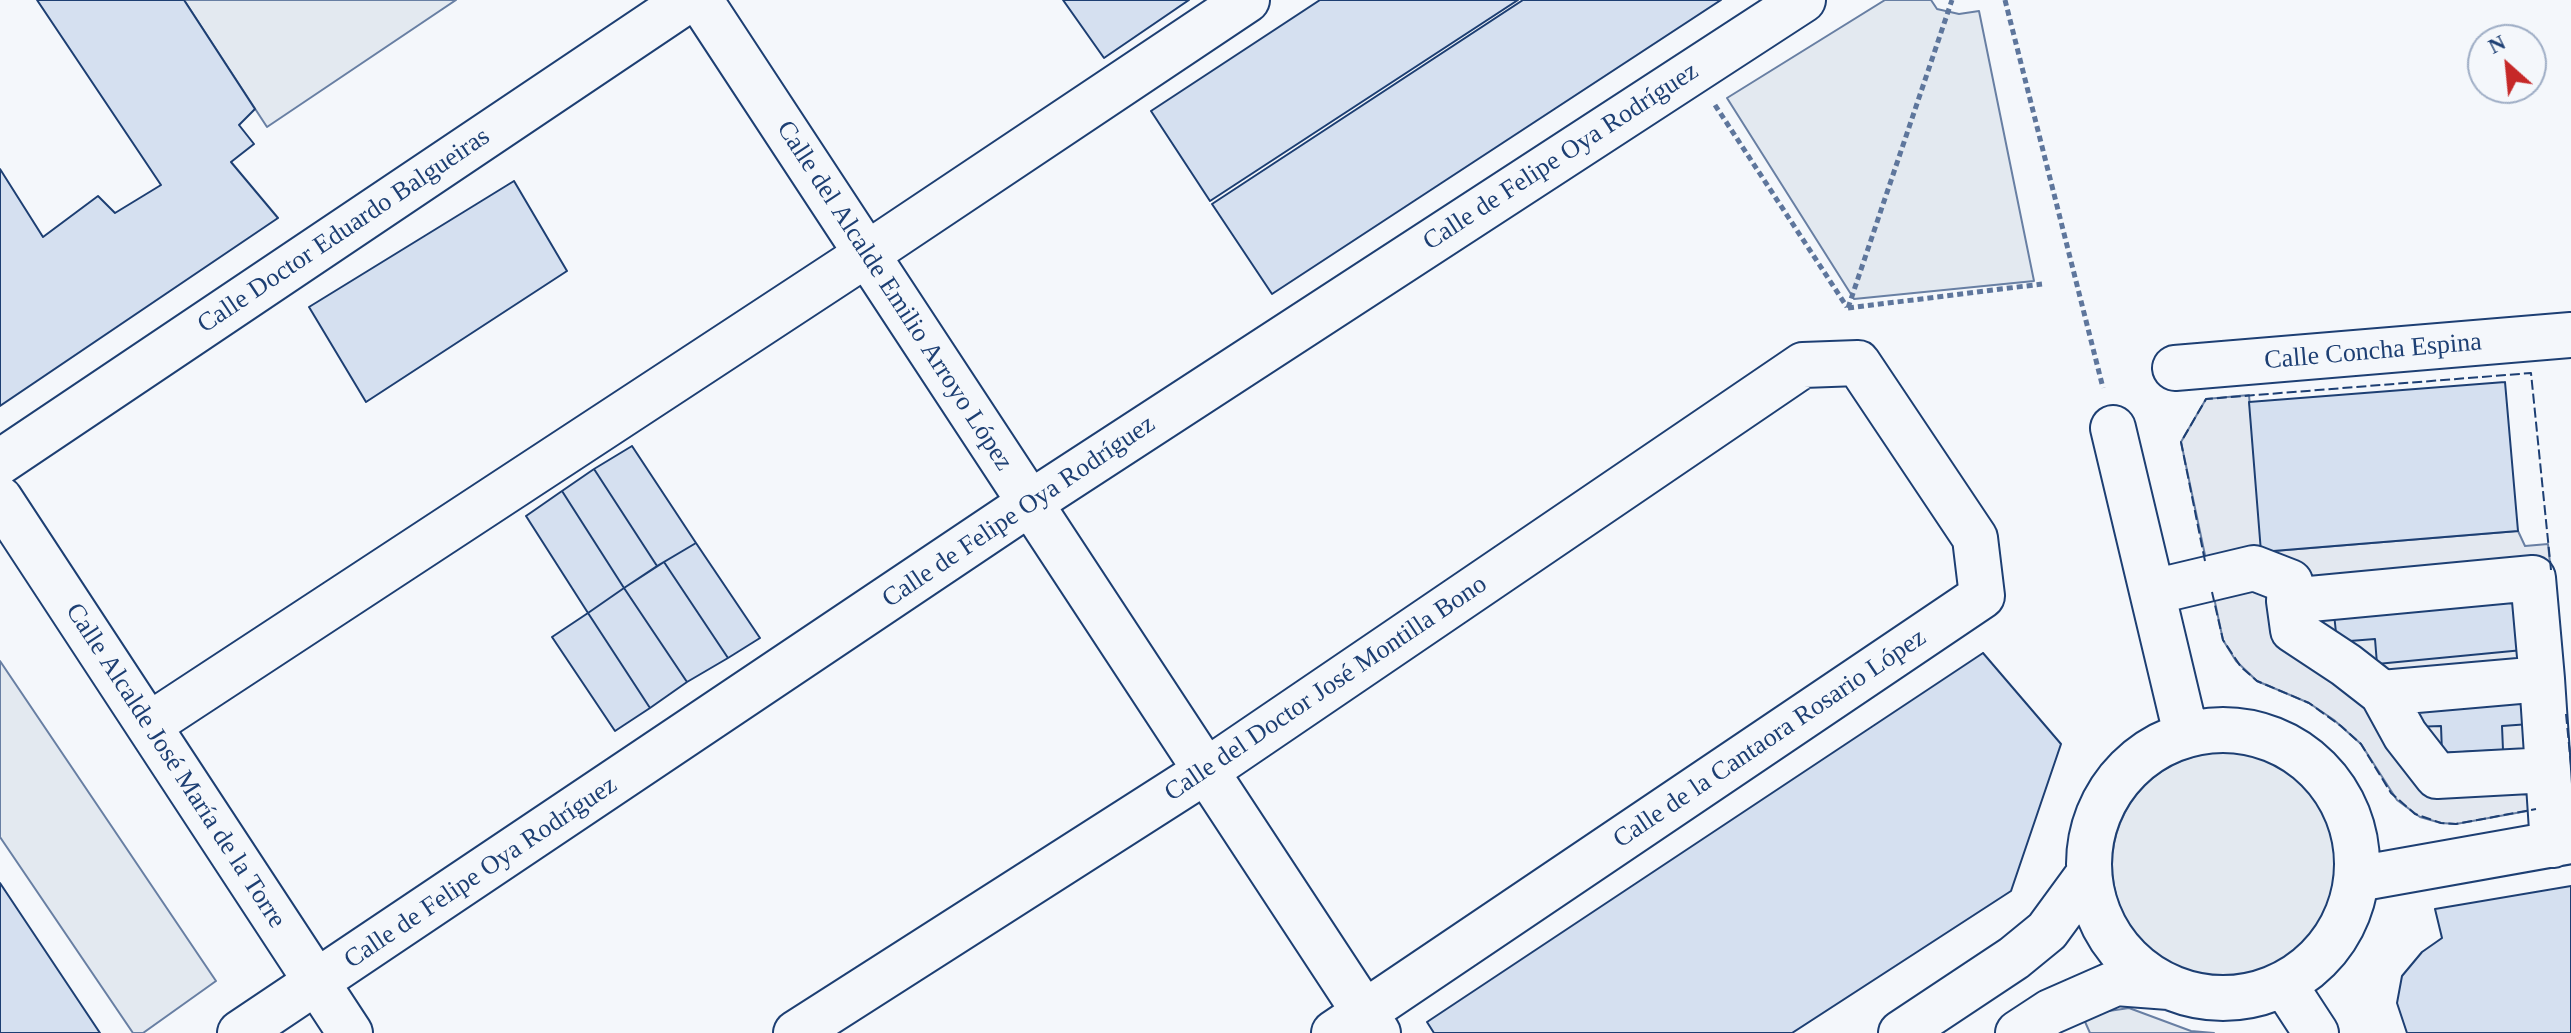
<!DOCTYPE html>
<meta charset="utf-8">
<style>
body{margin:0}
#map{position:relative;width:2571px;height:1033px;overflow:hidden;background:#f4f7fb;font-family:"Times New Roman",serif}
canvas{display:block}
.north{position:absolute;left:2467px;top:24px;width:80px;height:80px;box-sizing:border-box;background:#f4f7fb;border:2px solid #9eadc5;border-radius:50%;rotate:333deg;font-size:22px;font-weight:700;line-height:32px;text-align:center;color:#1d3f73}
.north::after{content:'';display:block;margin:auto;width:28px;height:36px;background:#c62828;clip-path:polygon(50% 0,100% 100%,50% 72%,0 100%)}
</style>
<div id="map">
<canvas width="2571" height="1033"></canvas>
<div class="north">N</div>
</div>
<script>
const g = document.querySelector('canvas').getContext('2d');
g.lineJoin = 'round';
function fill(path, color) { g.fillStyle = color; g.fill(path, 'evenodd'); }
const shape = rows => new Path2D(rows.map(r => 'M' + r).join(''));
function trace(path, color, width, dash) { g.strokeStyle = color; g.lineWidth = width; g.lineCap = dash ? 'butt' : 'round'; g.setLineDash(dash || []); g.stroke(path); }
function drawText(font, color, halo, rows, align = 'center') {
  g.font = font + ' "Times New Roman",serif'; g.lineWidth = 6; g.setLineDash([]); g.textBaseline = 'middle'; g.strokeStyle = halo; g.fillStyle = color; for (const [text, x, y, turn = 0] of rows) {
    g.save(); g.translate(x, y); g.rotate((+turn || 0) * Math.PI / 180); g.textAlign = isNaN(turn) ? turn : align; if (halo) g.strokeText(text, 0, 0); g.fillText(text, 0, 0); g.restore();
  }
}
const green = shape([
 [184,0,456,0,267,127,184,0],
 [1885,0,1931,0,1937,9,1959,14,1979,11,2034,281,1854,299,1727,98,1885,0],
 [0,661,216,981,143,1033,133,1033,0,837,0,661],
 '2112 865a113 113 0 1 1 226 0a113 113 0 1 1-226 0Z',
 [2129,1008,2191,1031,2214,1033,2090,1033,2082,1015,2129,1008]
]);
fill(green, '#e3e9f0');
trace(green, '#687fa3', 2);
const parking = shape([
 [2249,395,2262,552,2518,531,2525,546,2548,544,2571,765,2571,803,2456,824,2441,823,2420,817,2397,800,2361,744,2334,720,2309,703,2257,681,2236,661,2223,640,2181,442,2206,399,2249,395]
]);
fill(parking, '#e3e8f0');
trace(parking, '#687fa3', 2);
const building = shape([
 [37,0,184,0,255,109,239,125,254,144,231,162,278,218,0,406,0,169,43,237,98,196,115,213,161,185,37,0],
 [1063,0,1189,0,1104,58,1063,0],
 [1320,0,1518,0,1210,201,1151,111,1320,0],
 [1523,0,1721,0,1272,294,1212,204,1523,0],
 [514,181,567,271,366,402,309,307,514,181],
 [2505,382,2518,531,2261,552,2249,402,2505,382],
 [632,446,696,543,657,566,594,469,632,446],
 [594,469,657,566,624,588,562,491,594,469],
 [562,491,624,588,588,613,526,516,562,491],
 [696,543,760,638,728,658,664,562,696,543],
 [664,562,728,658,687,682,624,588,664,562],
 [624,588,687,682,650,708,588,613,624,588],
 [2518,597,2523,650,2377,664,2375,639,2337,642,2334,614,2518,597],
 [588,613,650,708,615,731,552,637,588,613],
 [1983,653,2061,744,2011,891,1792,1033,1434,1033,1427,1022,1983,653],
 [2529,694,2530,724,2502,726,2503,750,2442,753,2441,726,2412,727,2411,699,2529,694],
 [0,883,100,1033,0,1033,0,883],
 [2571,886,2571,1033,2407,1033,2397,1003,2402,976,2422,952,2442,938,2435,909,2571,886]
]);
fill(building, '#d5e0f0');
trace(building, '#1d3f73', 2);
const minor = shape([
 [700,0,1378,1033],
 [2175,368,2571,335],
 [2113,428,2186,734],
 [0,462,688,0],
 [0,499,350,1033],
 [2153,592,2254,568,2290,582,2289,601],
 [2382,693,2346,665,2293,630,2289,601,2533,578,2542,679],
 [149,725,867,254,1247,0],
 '2089 864a134 134 0 1 1 268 0a134 134 0 1 1-268 0Z',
 [2548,770,2437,776,2405,735,2382,693,2542,679,2553,845],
 [2357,879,2571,841],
 [2284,984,2316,1033],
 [240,1033,1030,503,1803,0],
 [796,1033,1206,771,1803,365,1858,363,1975,538,1982,596,1334,1033],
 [1901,1033,2014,958,2047,931,2088,875],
 [2018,1033,2050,1012,2116,983,2169,987]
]);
trace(minor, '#1d3f73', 48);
trace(shape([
 [2005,0,2103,388],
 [1715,105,1847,307],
 [1848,308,1952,0],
 [1848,308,2042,284]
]), '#5e769c', 5, [6, 4]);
trace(minor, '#f4f7fb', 44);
trace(shape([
 [2205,561,2181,442,2206,399,2531,373,2551,570],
 [2212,592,2223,640,2241,667,2257,681,2309,703,2341,726,2361,744,2391,793,2415,814,2441,823,2456,824,2536,809],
 [2566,714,2571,765]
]), '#1d3f73', 2, [10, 4]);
drawText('26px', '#1d3f73', '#f4f7fb', [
 ["Calle de Felipe Oya Rodríguez",1561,157,-33],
 ["Calle Doctor Eduardo Balgueiras",344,231,-34],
 ["Calle del Alcalde Emilio Arroyo López",894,296,57],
 ["Calle Concha Espina",2373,352,-5],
 ["Calle de Felipe Oya Rodríguez",1019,512,-34],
 ["Calle del Doctor José Montilla Bono",1326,689,-34],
 ["Calle de la Cantaora Rosario López",1770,739,-34],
 ["Calle Alcalde José María de la Torre",175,766,57],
 ["Calle de Felipe Oya Rodríguez",481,873,-34]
]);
</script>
